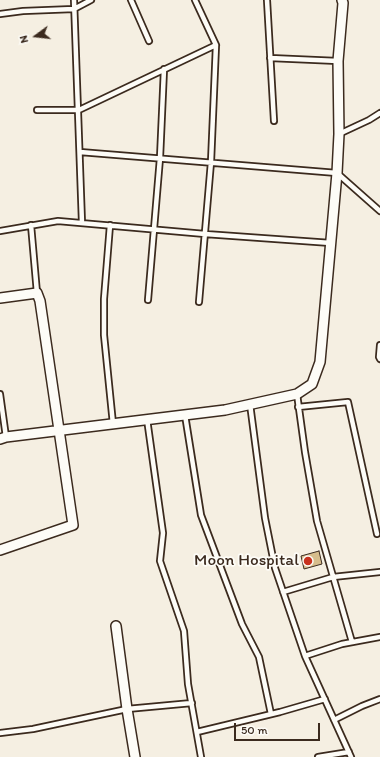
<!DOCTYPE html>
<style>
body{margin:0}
#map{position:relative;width:380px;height:757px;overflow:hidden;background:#f5efe2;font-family:Itim,sans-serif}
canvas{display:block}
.north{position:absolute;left:16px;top:16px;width:40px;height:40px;-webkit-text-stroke:3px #fdfcf7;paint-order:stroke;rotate:255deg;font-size:11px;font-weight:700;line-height:16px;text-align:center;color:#3b2a1e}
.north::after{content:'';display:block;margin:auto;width:14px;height:18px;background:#3b2a1e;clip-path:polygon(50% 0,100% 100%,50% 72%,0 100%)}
.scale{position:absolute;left:234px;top:723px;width:86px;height:18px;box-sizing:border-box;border:2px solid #3b2a1e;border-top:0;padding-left:5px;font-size:12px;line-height:14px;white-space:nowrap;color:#3b2a1e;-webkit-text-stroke:3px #fdfcf7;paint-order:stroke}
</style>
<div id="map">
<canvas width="380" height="757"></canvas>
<div class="north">N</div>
<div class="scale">50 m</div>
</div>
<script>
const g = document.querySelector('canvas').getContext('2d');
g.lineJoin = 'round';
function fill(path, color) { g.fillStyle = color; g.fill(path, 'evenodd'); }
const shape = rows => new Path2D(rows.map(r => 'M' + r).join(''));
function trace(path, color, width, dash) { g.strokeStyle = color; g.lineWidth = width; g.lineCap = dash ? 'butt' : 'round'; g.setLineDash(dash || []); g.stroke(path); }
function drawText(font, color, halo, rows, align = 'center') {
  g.font = font + ' Itim,sans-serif'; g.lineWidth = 3.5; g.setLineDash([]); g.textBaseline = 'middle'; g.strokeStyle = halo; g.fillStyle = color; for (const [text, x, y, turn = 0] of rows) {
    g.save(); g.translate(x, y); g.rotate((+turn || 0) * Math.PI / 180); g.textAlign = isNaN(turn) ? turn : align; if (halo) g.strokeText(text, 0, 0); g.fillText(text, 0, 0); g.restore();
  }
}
const building = shape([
 [319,551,322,564,304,569,301,556,319,551]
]);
fill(building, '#d6bd8c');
trace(building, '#3b2a1e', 1);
const service = shape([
 [74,0,82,223],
 [131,0,149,41],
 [195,0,216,45,211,162,199,302],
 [267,0,274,121],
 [0,14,23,11,74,9,91,0],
 [270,58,338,61],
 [37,110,79,110,216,45],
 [339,134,369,120,380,113],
 [80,152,337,173,380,211],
 [31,225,37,293],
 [110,225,104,299,104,335,113,424],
 [0,231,58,221,205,234,331,243],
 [148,300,160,158,164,69],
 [380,345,379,357,380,359],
 [0,394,6,437],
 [297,394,305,452,317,521,352,642],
 [250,404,265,518,275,568,305,656,351,757],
 [298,407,348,402,377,534],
 [185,415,201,515,242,624,259,657,271,714],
 [147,419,163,533,160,561,184,631,188,684,201,757],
 [283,592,333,577,380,572],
 [305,656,342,644,380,637],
 [334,720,362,706,380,699],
 [197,732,280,712,325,699],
 [0,733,33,729,127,709,192,703],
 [318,757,349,752]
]);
const minor = shape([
 [0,298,37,293,40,301,73,525,0,550],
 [0,439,6,437,225,410,297,394,312,384,320,362,337,173,339,134,338,61,343,3,342,0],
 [116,626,127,709,135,757]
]);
trace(service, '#3b2a1e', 8);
trace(minor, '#3b2a1e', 12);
trace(service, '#fdfcf7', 4.5);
trace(minor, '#fdfcf7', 9);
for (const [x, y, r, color] of [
 [308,561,5,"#c8321e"]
]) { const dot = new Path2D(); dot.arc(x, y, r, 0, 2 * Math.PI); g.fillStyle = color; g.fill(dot); trace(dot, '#fdfcf7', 1.5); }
drawText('17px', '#3b2a1e', '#fdfcf7', [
 ["Moon Hospital",299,561]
], 'right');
</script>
